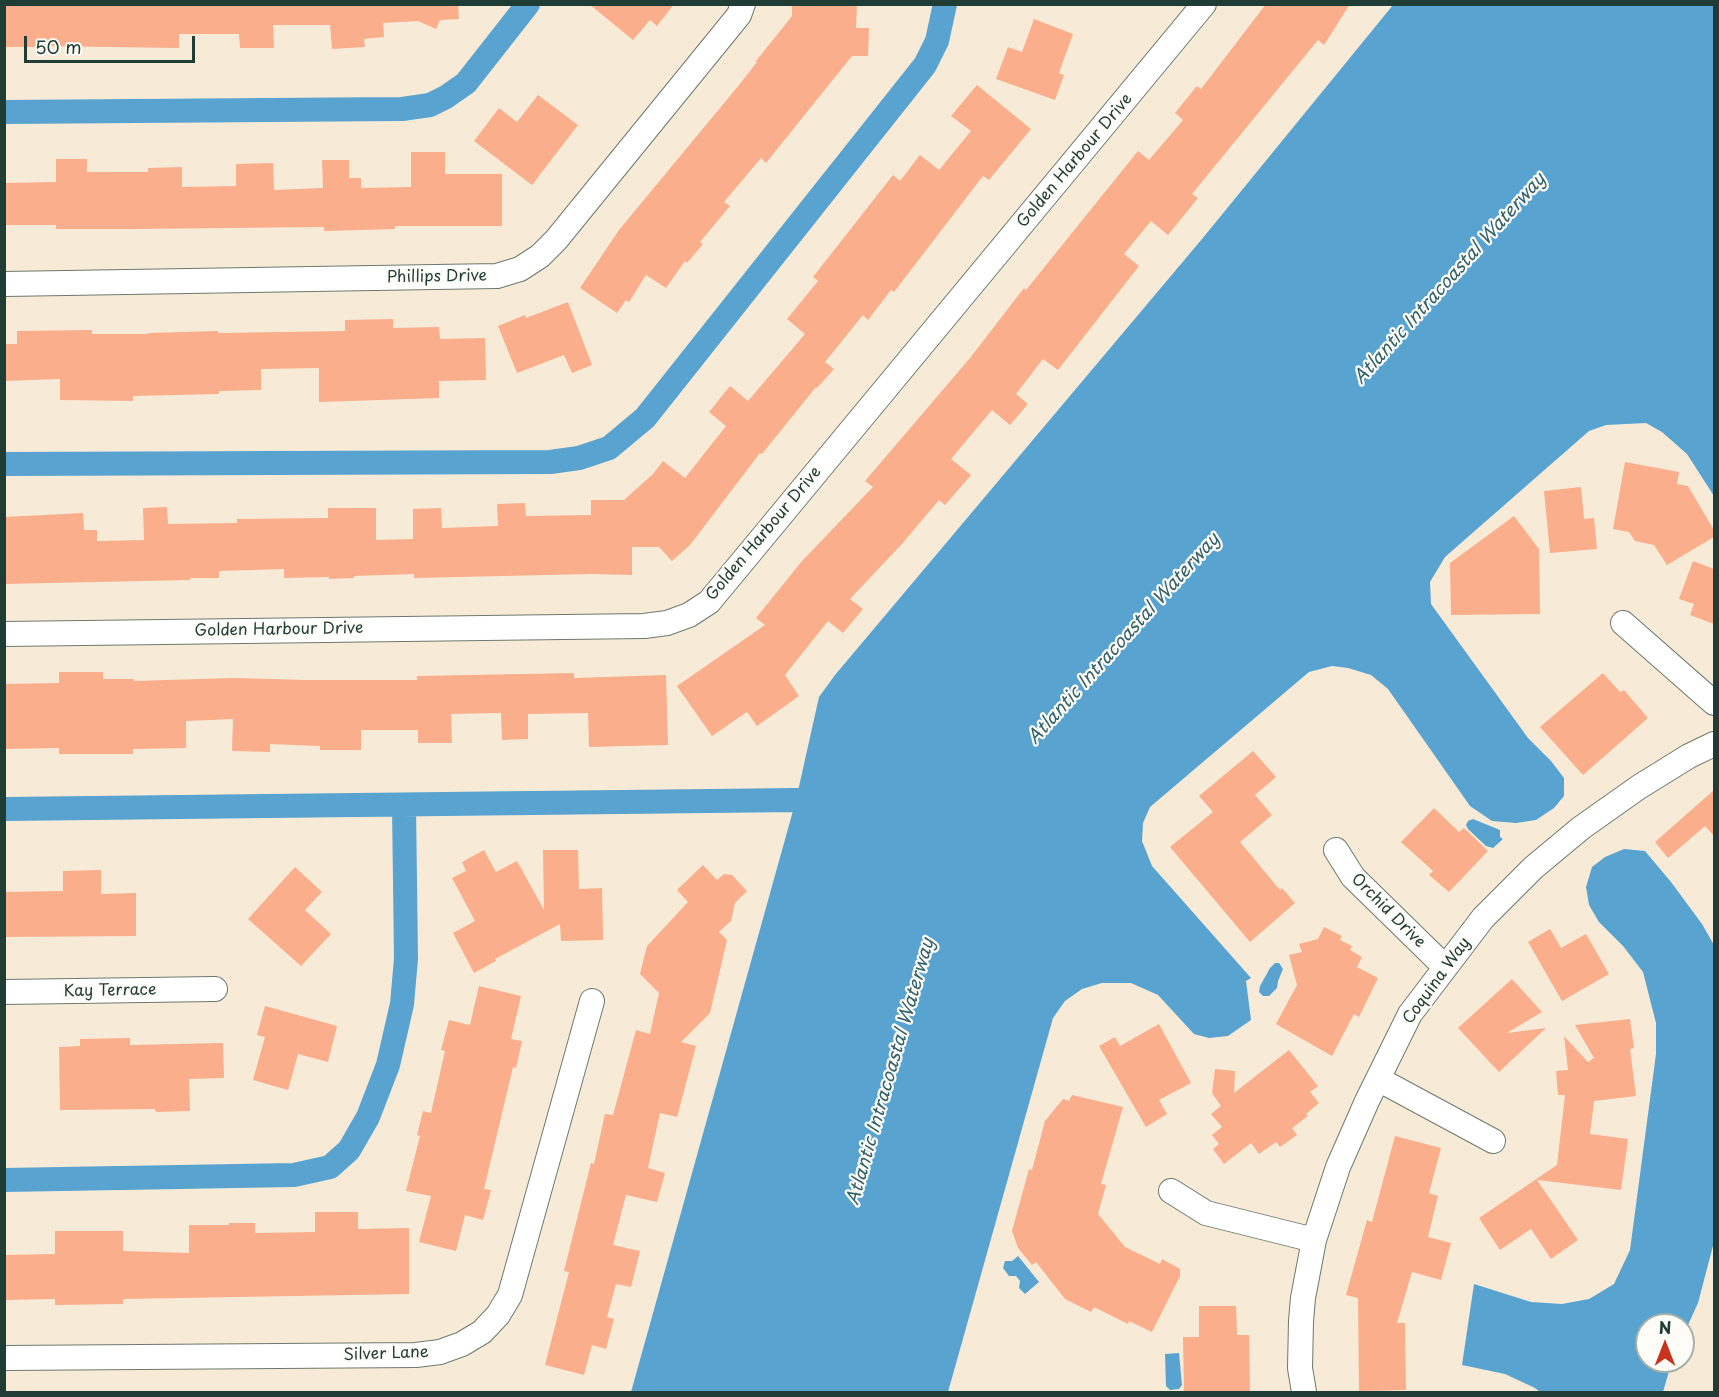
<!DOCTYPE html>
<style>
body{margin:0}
#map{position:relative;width:1719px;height:1397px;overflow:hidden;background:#f7ebd8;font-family:"Playpen Sans",sans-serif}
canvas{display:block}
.frame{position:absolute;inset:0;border:6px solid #1f3d34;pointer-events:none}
.north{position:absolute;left:1635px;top:1313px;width:60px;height:60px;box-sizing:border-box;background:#fdfcf7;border:2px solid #a4b0a9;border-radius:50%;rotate:0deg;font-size:16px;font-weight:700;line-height:24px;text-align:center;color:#1f3d34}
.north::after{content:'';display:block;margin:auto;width:21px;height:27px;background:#c8321e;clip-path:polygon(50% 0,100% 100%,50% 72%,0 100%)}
.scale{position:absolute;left:24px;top:36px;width:171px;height:27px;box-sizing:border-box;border:3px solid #1f3d34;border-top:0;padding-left:8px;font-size:18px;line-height:21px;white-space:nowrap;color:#1f3d34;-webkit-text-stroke:4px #fdfcf7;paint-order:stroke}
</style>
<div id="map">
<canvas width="1719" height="1397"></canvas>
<div class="frame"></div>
<div class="north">N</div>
<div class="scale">50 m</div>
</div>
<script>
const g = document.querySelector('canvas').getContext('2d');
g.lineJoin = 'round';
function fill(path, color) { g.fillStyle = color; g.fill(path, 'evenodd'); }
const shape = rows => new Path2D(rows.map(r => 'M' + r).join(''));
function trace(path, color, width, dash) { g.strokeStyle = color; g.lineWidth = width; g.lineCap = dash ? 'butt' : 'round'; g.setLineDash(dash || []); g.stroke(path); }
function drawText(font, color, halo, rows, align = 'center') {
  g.font = font + ' "Playpen Sans",sans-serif'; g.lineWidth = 4.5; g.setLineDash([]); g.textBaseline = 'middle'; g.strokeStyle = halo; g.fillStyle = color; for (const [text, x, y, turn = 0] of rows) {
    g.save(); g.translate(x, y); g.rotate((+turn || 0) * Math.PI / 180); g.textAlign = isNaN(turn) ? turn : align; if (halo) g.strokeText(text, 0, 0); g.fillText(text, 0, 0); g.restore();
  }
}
fill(shape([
 [1393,5,1714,5,1714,496,1687,454,1662,432,1646,423,1606,425,1589,431,1445,557,1430,582,1431,604,1528,738,1551,761,1564,778,1564,796,1554,808,1536,820,1516,823,1492,821,1470,806,1388,689,1371,675,1348,668,1332,666,1309,672,1150,807,1143,823,1142,841,1152,866,1251,978,1246,981,1251,1020,1228,1036,1209,1038,1194,1034,1158,995,1131,983,1102,983,1082,989,1065,1001,1053,1018,948,1392,631,1392,796,800,819,697,835,675,1202,239],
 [1473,819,1500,830,1500,837,1503,839,1493,848,1486,846,1468,829,1466,825,1468,821],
 [1624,849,1645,851,1671,882,1702,924,1714,945,1714,1242,1698,1303,1683,1336,1683,1325,1647,1325,1647,1361,1672,1361,1663,1392,1540,1392,1535,1388,1505,1374,1462,1365,1474,1284,1531,1302,1562,1304,1589,1299,1614,1284,1630,1250,1656,1054,1656,1023,1643,972,1623,946,1599,922,1589,905,1586,887,1592,867,1605,857],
 [1275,963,1279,963,1283,969,1278,981,1277,988,1269,996,1263,996,1259,992,1260,986,1270,968],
 [1018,1256,1039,1282,1025,1294,1019,1288,1020,1281,1016,1276,1009,1276,1003,1268,1005,1261,1012,1261],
 [1179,1353,1182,1385,1179,1389,1170,1390,1166,1386,1165,1354]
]), '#58a3d0');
trace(shape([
 [4,112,402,109,430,105,446,97,466,83,528,4],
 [4,464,550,462,579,458,609,448,645,418,925,65,937,41,945,4],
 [4,809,796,800,827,803],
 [4,1180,294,1175,330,1167,349,1150,368,1117,388,1065,402,1004,406,959,404,805]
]), '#58a3d0', 24);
fill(shape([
 [4,4,458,4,459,19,440,20,436,29,418,21,383,23,384,37,364,39,365,47,332,49,330,25,273,25,274,48,240,48,239,34,179,34,179,48,37,46,37,47,4,47],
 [589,4,674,4,657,26,650,20,633,40],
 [792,4,857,4,856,28,869,28,868,56,852,56,766,163,761,158,724,202,730,206,700,242,703,244,687,263,685,261,666,288,646,275,629,302,626,300,617,313,580,288,619,230,739,85,757,62,756,61,792,16],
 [1266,4,1350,4,1324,45,1318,40,1192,194,1198,198,1168,235,1151,221,1124,254,1139,266,1058,370,1043,359,1016,394,1028,404,1010,425,992,410,951,459,971,475,945,505,939,500,901,545,850,599,863,609,843,633,828,621,785,675,799,696,757,726,747,712,712,736,677,686,765,625,756,618,802,561,873,487,865,481,970,358,1024,288,1026,290,1138,151,1149,160,1183,120,1175,113,1197,86,1201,89],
 [1034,19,1073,34,1059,73,1064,75,1055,100,996,79,1008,47,1022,52],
 [977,85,1031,129,989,180,983,176,894,292,891,290,868,320,863,315,825,362,834,369,817,388,816,387,762,454,760,453,690,545,672,561,659,547,632,547,632,575,591,574,414,578,414,574,354,576,354,578,329,579,329,577,284,578,284,569,219,571,219,578,190,578,190,580,4,584,4,517,83,513,84,530,97,530,97,541,144,540,143,508,167,507,168,524,237,523,237,519,328,518,328,508,376,508,376,540,413,539,413,509,441,508,442,528,498,526,497,504,525,503,526,516,591,515,591,500,624,500,653,474,663,461,685,478,726,426,709,412,730,386,748,401,805,334,787,319,818,281,813,277,893,175,900,181,920,155,939,170,971,131,951,116],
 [538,95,578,125,532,185,474,141,499,108,517,122],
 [411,152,445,152,445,174,502,174,502,226,395,226,395,229,324,231,324,227,131,229,56,229,56,225,4,225,4,183,56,182,56,159,87,159,87,172,148,172,148,168,182,167,182,187,236,186,236,164,273,163,274,190,323,188,322,160,349,160,349,178,361,178,361,188,411,187],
 [568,302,592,365,572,373,564,355,517,373,498,326,525,315,526,318],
 [393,319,393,328,439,327,440,339,485,338,486,380,439,381,439,398,319,402,319,368,261,369,261,390,219,391,219,394,133,396,133,401,60,400,60,379,4,381,4,344,17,344,17,331,92,330,92,334,148,334,148,333,218,331,218,333,345,331,345,320],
 [1625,462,1679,472,1677,484,1688,486,1714,530,1714,537,1667,565,1654,545,1635,541,1629,532,1613,529],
 [1581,487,1584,519,1594,518,1597,549,1550,553,1544,491],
 [1514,516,1539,549,1540,614,1451,615,1450,563],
 [1693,561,1714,569,1714,624,1690,615,1694,604,1679,599],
 [59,672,103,672,103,679,134,679,134,681,234,678,306,680,417,680,417,676,574,673,574,678,666,675,668,745,589,747,588,713,528,714,528,739,502,740,501,713,451,714,452,743,418,743,418,730,361,730,361,750,320,750,320,746,270,744,270,752,232,751,233,719,186,721,186,748,133,749,133,754,59,754,59,748,4,749,4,684,59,683],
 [1603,673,1620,692,1624,690,1648,718,1583,775,1540,727],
 [1253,751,1276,777,1255,795,1272,815,1240,842,1280,890,1282,888,1295,903,1250,942,1170,847,1213,812,1199,796],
 [1714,790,1714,836,1705,826,1668,858,1655,842],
 [1434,808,1459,832,1464,828,1488,851,1449,892,1429,875,1433,871,1401,842],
 [484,850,496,872,517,861,544,910,543,850,578,850,579,889,602,888,603,940,561,941,560,924,495,959,496,961,474,973,453,933,475,921,452,878,466,871,462,862],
 [703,865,717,880,724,874,732,875,747,891,735,903,731,921,719,932,727,940,710,1013,681,1042,696,1046,677,1117,660,1113,648,1168,665,1173,657,1202,626,1195,613,1245,640,1251,631,1287,616,1284,607,1317,614,1319,606,1349,592,1345,584,1375,545,1365,569,1272,564,1271,591,1163,594,1164,605,1114,613,1115,636,1030,650,1034,659,993,640,974,647,946,688,902,677,890],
 [295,867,322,892,305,910,331,934,301,966,248,919],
 [101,870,101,894,136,893,136,936,4,937,4,892,63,891,63,871],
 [1324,927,1342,936,1340,940,1352,946,1350,950,1362,957,1357,967,1378,978,1359,1017,1354,1014,1332,1056,1276,1024,1297,985,1289,955,1302,952,1299,944,1318,939],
 [1550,929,1561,948,1586,934,1609,974,1562,1001,1528,942],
 [1512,979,1542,1012,1507,1033,1546,1028,1499,1072,1458,1028],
 [479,986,521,996,511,1039,522,1041,516,1068,513,1067,484,1189,491,1190,483,1220,465,1215,456,1251,419,1242,431,1196,406,1191,420,1136,417,1135,423,1111,431,1113,445,1051,441,1050,449,1020,470,1025],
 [265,1006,337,1026,328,1062,298,1054,288,1090,253,1080,265,1037,257,1035],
 [1630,1019,1634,1048,1630,1049,1636,1096,1594,1101,1590,1134,1628,1139,1621,1190,1537,1180,1578,1240,1551,1259,1531,1229,1500,1250,1479,1218,1557,1165,1565,1095,1558,1095,1556,1071,1568,1070,1564,1036,1588,1062,1594,1058,1575,1025],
 [1159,1024,1191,1083,1159,1100,1167,1114,1146,1127,1099,1046,1115,1037,1120,1046],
 [130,1038,130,1045,223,1043,224,1078,189,1079,190,1111,156,1112,155,1109,60,1110,59,1047,80,1046,80,1039],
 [1289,1050,1318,1086,1310,1092,1319,1103,1306,1114,1308,1116,1292,1128,1297,1135,1280,1147,1276,1142,1259,1154,1251,1143,1224,1164,1213,1149,1219,1144,1212,1135,1222,1127,1211,1114,1221,1106,1212,1093,1215,1069,1235,1071,1234,1093],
 [1072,1095,1123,1107,1101,1184,1106,1185,1098,1214,1125,1247,1160,1264,1162,1259,1180,1269,1180,1276,1152,1332,1129,1321,1128,1324,1094,1307,1091,1312,1065,1299,1036,1262,1032,1265,1018,1248,1012,1231,1029,1169,1032,1170,1045,1121,1063,1099,1069,1101],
 [1395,1136,1441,1148,1429,1193,1438,1196,1428,1237,1451,1243,1441,1280,1412,1272,1397,1323,1405,1323,1406,1390,1359,1391,1358,1298,1346,1295,1367,1220,1372,1222],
 [315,1212,358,1212,358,1229,409,1228,409,1294,123,1299,123,1304,55,1305,55,1299,4,1300,4,1255,55,1254,55,1231,123,1231,123,1251,189,1253,189,1225,229,1225,229,1223,255,1223,255,1233,315,1232],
 [1199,1306,1236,1306,1237,1335,1249,1335,1250,1392,1184,1392,1183,1337,1199,1337]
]), '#faae8b');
const minor = shape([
 [4,284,497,276,520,269,540,256,556,240,739,15,743,4],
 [1623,623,1714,703],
 [4,634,644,626,667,623,689,615,709,602,1204,4],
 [1336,850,1353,877,1445,967],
 [4,992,215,989],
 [1378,1079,1493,1141],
 [1171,1191,1206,1213,1314,1240],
 [4,1358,416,1355,440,1352,462,1344,482,1332,498,1315,510,1295,592,1001],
 [1304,1392,1300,1368,1301,1321,1303,1298,1314,1240,1338,1167,1367,1101,1410,1014,1483,918,1533,868,1581,828,1639,787,1689,756,1714,744]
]);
trace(minor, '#6b7a6d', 26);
trace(minor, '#fff', 24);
drawText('16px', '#1f3d34', '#fdfcf7', [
 ["Golden Harbour Drive",1075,161,-50],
 ["Phillips Drive",437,277,-1],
 ["Golden Harbour Drive",764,534,-50],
 ["Golden Harbour Drive",279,630,-1],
 ["Orchid Drive",1388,911,45],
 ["Coquina Way",1437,981,-54],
 ["Kay Terrace",110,991,-1],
 ["Silver Lane",386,1354,-2]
]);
drawText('italic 18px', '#33616b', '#fdfcf7', [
 ["Atlantic Intracoastal Waterway",1450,279,-48],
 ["Atlantic Intracoastal Waterway",1124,639,-48],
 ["Atlantic Intracoastal Waterway",891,1072,-74]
]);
</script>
